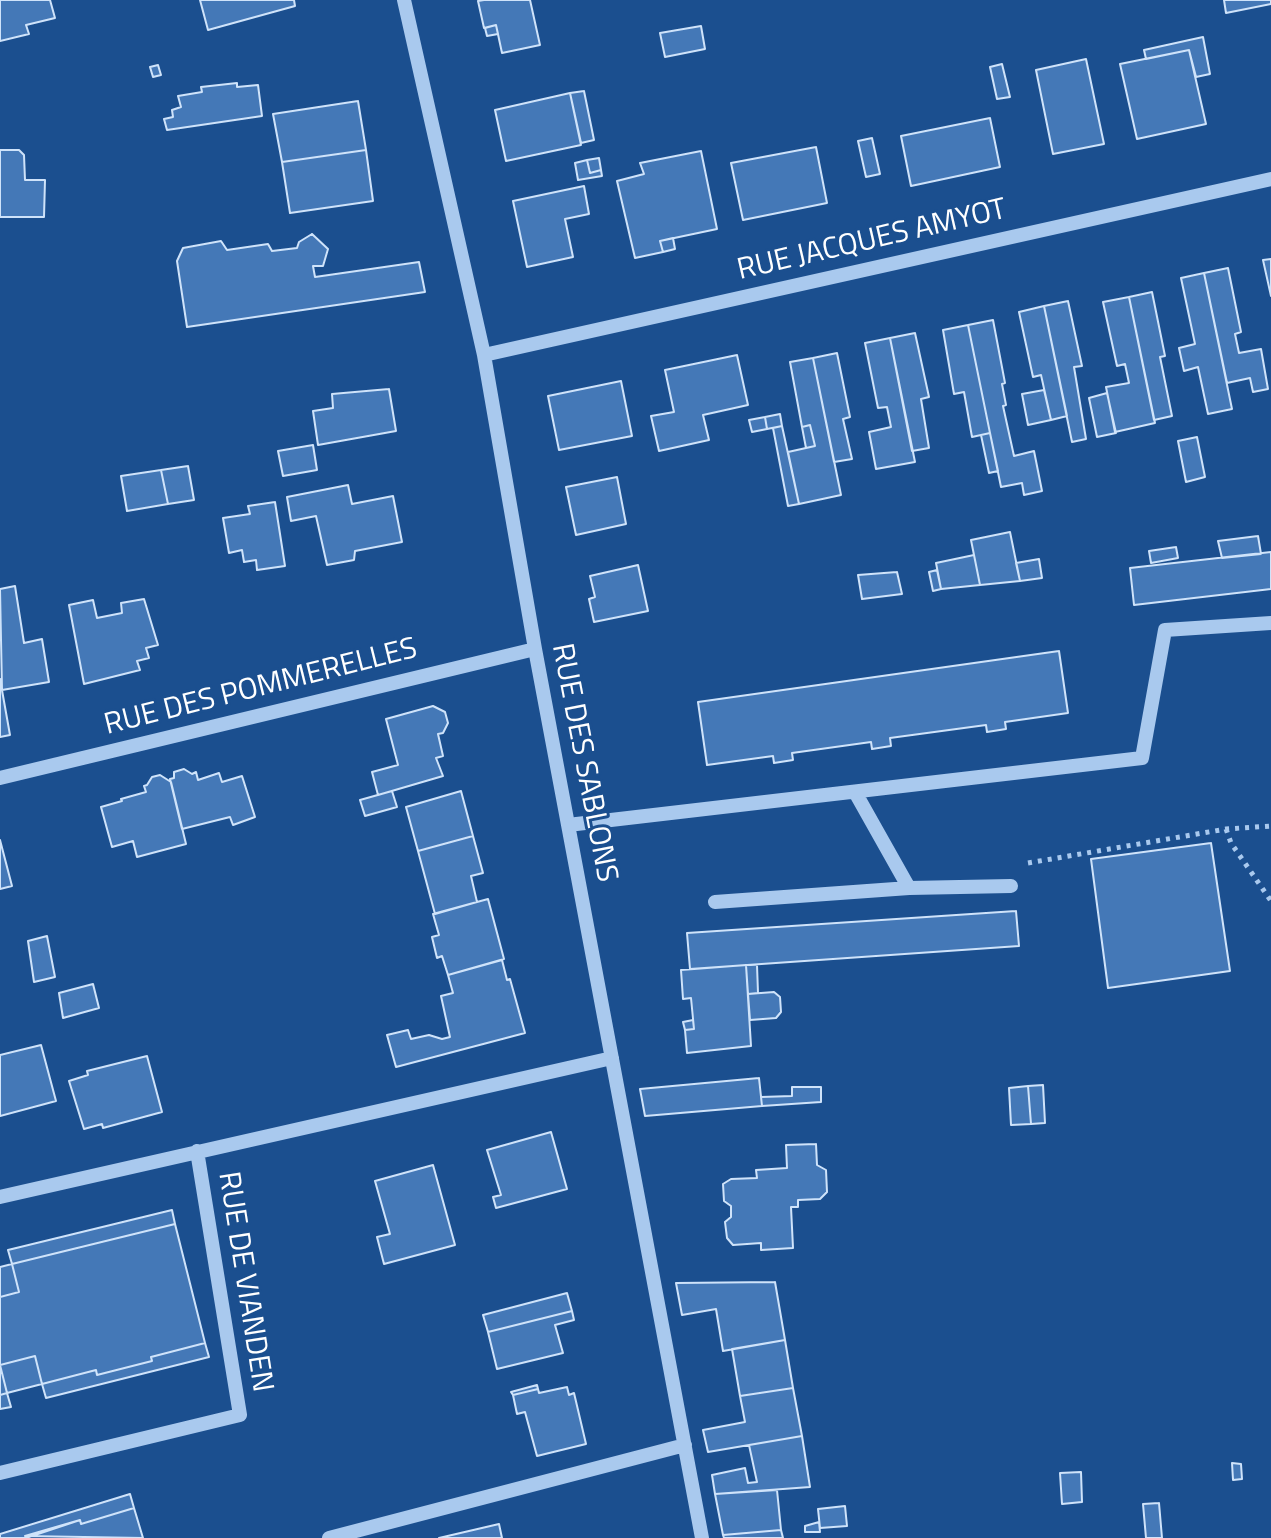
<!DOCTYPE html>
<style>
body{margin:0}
canvas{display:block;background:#1b4f8f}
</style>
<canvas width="1271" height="1538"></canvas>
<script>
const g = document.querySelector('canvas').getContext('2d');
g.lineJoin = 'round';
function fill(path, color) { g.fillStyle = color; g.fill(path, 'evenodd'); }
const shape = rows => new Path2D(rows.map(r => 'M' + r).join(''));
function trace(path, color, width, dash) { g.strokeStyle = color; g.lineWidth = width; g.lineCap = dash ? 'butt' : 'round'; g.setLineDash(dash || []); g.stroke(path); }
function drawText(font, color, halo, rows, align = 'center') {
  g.font = font + ' "Titillium Web",sans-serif'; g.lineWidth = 6; g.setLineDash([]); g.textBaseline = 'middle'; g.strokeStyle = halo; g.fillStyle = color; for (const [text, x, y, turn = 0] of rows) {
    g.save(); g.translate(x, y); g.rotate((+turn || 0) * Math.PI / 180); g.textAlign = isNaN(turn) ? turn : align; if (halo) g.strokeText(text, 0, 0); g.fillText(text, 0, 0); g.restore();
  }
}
const building = shape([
 [0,0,50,0,55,18,26,25,29,34,0,41,0,0],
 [200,0,294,0,295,6,208,30,200,0],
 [484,0,530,0,540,45,502,53,496,25,484,28,478,1,484,0],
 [1224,0,1271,0,1271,4,1226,13,1224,0],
 [496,25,498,34,487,36,485,28,496,25],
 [701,26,705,49,665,57,660,33,701,26],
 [1203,37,1210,74,1196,77,1189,50,1146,59,1144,50,1203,37],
 [1189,50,1206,124,1137,139,1120,64,1189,50],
 [1086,59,1104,144,1053,154,1036,70,1086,59],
 [1002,64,1010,97,997,99,990,67,1002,64],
 [158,65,161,75,153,77,150,67,158,65],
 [237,83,237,87,258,85,262,116,167,130,164,119,173,117,172,110,181,107,178,96,202,92,201,87,237,83],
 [584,91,594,140,581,143,570,93,584,91],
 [570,93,581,145,506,161,495,110,570,93],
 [358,101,366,150,282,162,273,114,358,101],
 [990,118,1000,167,911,186,901,136,990,118],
 [872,138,880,174,866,177,858,141,872,138],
 [816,147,827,203,743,220,731,163,816,147],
 [0,150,19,150,24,155,25,180,45,180,44,217,0,217,0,150],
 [366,150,373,201,290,213,282,162,366,150],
 [701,151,717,229,660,241,663,252,635,258,617,181,644,174,640,163,701,151],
 [599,158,601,170,590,173,587,160,599,158],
 [587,160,590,173,601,170,602,176,578,180,575,163,587,160],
 [584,186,589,214,565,219,573,257,527,267,513,201,584,186],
 [312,234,328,249,323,266,313,266,315,277,419,262,425,292,187,327,177,261,183,248,221,241,227,250,268,244,272,251,297,248,299,242,312,234],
 [673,238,675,249,663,252,660,241,673,238],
 [1271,259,1271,296,1263,260,1271,259],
 [1228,268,1241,332,1235,334,1239,353,1261,349,1268,389,1253,392,1250,378,1227,383,1204,273,1228,268],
 [1204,273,1232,409,1208,414,1198,367,1184,371,1179,348,1195,344,1181,278,1204,273],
 [1152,292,1165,356,1160,357,1172,416,1154,420,1129,297,1152,292],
 [1129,297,1155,423,1115,432,1106,387,1129,383,1125,364,1117,366,1103,302,1129,297],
 [1068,301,1082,366,1074,367,1086,439,1072,442,1044,306,1068,301],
 [1044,306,1067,416,1051,420,1041,375,1033,377,1019,312,1044,306],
 [993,320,1005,383,1002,384,1006,405,1003,406,1014,456,1034,451,1042,491,1024,495,1022,483,1001,487,968,325,993,320],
 [968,325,990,433,972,437,964,392,954,394,943,330,968,325],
 [915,333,929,397,921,399,929,448,912,451,890,338,915,333],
 [890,338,915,462,876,469,869,432,891,427,887,407,878,408,865,343,890,338],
 [837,353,850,417,843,419,852,459,834,462,813,358,837,353],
 [737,355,748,405,703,415,709,440,659,451,651,416,674,412,665,370,737,355],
 [813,358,841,495,799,504,788,452,815,446,810,425,802,427,790,362,813,358],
 [621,381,632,436,559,450,548,396,621,381],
 [389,389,396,431,318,445,313,411,333,408,332,394,389,389],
 [1044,390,1051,420,1028,425,1022,394,1044,390],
 [1107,393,1116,433,1097,437,1089,398,1107,393],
 [780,414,782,426,767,429,765,417,780,414],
 [765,417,767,429,752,432,749,420,765,417],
 [810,425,815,446,806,448,802,427,810,425],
 [782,426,799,504,788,506,773,428,782,426],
 [990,433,998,471,989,473,981,435,990,433],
 [1197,437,1205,477,1186,482,1178,441,1197,437],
 [313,445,317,470,283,476,278,451,313,445],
 [188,466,194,500,168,504,161,470,188,466],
 [161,470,168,504,127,511,121,476,161,470],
 [617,477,626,524,576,535,566,487,617,477],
 [348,485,352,504,393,496,402,542,355,551,354,560,327,565,316,516,291,521,287,497,348,485],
 [275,502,285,566,257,570,256,560,244,562,242,550,229,553,223,518,250,514,248,506,275,502],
 [1010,532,1020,581,980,585,971,540,1010,532],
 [1258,536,1261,554,1222,558,1218,541,1258,536],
 [1176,547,1178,558,1151,563,1149,551,1176,547],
 [1271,552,1271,589,1134,605,1130,568,1271,552],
 [974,555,980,585,941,589,936,563,974,555],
 [1039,559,1042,578,1020,581,1016,563,1039,559],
 [638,565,648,611,594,622,589,599,595,597,590,576,638,565],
 [937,570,941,589,933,591,929,572,937,570],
 [897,572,902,594,862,599,858,575,897,572],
 [15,586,24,643,42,639,49,682,2,690,0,589,15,586],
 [144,599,158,645,146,648,149,658,137,661,140,670,84,684,69,605,93,600,97,618,122,613,121,603,144,599],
 [1059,651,1068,713,1005,722,1006,729,987,732,986,725,890,738,891,746,872,749,871,742,792,753,793,760,774,763,773,756,707,765,698,702,1059,651],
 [0,679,10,735,0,737,0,679],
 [433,706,445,712,448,723,443,733,438,734,443,756,436,758,443,776,378,795,372,772,398,765,386,719,433,706],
 [184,769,192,774,196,772,198,780,219,773,222,782,242,776,255,817,233,825,230,817,182,829,170,779,174,778,174,772,184,769],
 [160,775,171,782,186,844,137,857,133,841,112,847,101,807,122,801,121,799,146,792,144,786,147,785,152,777,160,775],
 [392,791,397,807,365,816,360,800,392,791],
 [461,791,473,836,418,851,406,807,461,791],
 [473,836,483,873,471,876,477,902,435,914,418,851,473,836],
 [0,840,12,886,0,889,0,840],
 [1211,843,1230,971,1108,988,1091,859,1211,843],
 [488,899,504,959,448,975,442,956,437,958,432,937,439,935,433,914,488,899],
 [1016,911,1019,946,690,969,687,933,1016,911],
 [47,936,55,977,34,982,28,941,47,936],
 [502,960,507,980,510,979,525,1033,396,1067,387,1035,408,1030,411,1039,429,1035,442,1039,450,1037,441,996,453,993,448,975,502,960],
 [746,965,751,1046,687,1053,685,1030,694,1029,691,998,683,999,681,970,746,965],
 [746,965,757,965,758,993,748,994,746,965],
 [93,984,99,1008,63,1018,59,993,93,984],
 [774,992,780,997,781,1012,776,1018,750,1020,748,994,774,992],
 [693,1020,694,1029,685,1030,683,1022,693,1020],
 [41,1045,56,1101,0,1116,0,1055,41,1045],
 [147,1056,162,1112,103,1128,102,1124,84,1129,69,1081,88,1075,87,1071,147,1056],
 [759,1078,762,1106,645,1116,640,1089,759,1078],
 [1043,1085,1045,1123,1031,1124,1028,1086,1043,1085],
 [1028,1086,1031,1124,1011,1125,1009,1088,1028,1086],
 [792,1087,821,1087,821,1102,762,1106,761,1097,792,1096,792,1087],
 [551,1132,567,1189,496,1208,493,1197,501,1195,487,1150,551,1132],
 [816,1144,817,1165,826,1170,827,1192,820,1199,798,1200,798,1207,791,1207,793,1248,761,1250,761,1243,733,1245,727,1238,725,1222,731,1217,731,1206,724,1201,723,1184,731,1179,757,1178,756,1170,787,1168,786,1145,816,1144],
 [433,1165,455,1245,384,1264,377,1237,390,1234,375,1181,433,1165],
 [172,1210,175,1224,12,1264,8,1250,172,1210],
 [175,1224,205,1343,151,1357,152,1361,97,1375,96,1370,42,1384,35,1356,0,1365,7,1393,0,1395,0,1297,19,1292,12,1264,175,1224],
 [12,1264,19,1292,0,1297,0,1267,12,1264],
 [775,1282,785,1340,723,1351,716,1309,682,1315,676,1283,775,1282],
 [567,1293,572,1311,488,1332,483,1315,567,1293],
 [572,1311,574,1320,555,1325,563,1353,497,1369,488,1332,572,1311],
 [785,1340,793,1388,740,1396,732,1349,785,1340],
 [205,1343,209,1357,46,1398,42,1384,96,1370,97,1375,152,1361,151,1357,205,1343],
 [35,1356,42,1384,7,1393,0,1365,35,1356],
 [537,1385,538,1389,513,1395,511,1392,537,1385],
 [567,1387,569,1395,574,1393,586,1444,537,1456,525,1412,517,1414,513,1395,538,1389,539,1393,567,1387],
 [793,1388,802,1436,708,1452,703,1430,745,1422,740,1396,793,1388],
 [7,1393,11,1407,0,1409,0,1395,7,1393],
 [802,1436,810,1487,715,1494,712,1475,745,1468,748,1483,757,1482,749,1445,802,1436],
 [1232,1463,1241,1464,1242,1479,1233,1480,1232,1463],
 [1081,1472,1082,1502,1062,1504,1060,1473,1081,1472],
 [777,1490,781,1530,723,1535,715,1494,777,1490],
 [130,1494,134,1508,81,1524,80,1520,26,1538,0,1538,0,1534,130,1494],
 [1159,1503,1162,1538,1146,1538,1143,1504,1159,1503],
 [845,1506,847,1526,820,1528,818,1509,845,1506],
 [134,1508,143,1538,25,1536,80,1520,81,1524,134,1508],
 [819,1522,820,1532,805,1532,805,1526,819,1522],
 [499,1524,502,1538,439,1538,499,1524],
 [781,1530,783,1538,724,1538,723,1535,781,1530]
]);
fill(building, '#4478b7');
trace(building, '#cfe3fa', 2);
trace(shape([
 [1226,829,1231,843,1271,901],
 [1028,863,1226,829,1271,826]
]), '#a9c9ee', 5, [4, 6]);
trace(shape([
 [404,0,484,355,535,649,702,1538],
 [484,355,1271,179],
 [0,778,535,649],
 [855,792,909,888],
 [568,825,1142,758,1165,630,1271,623],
 [715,902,909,888,1011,886],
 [0,1197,612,1058],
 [0,1473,240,1415,197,1151],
 [329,1538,685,1445]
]), '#a9c9ee', 14);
drawText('30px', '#fff', '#1b4f8f', [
 ["RUE JACQUES AMYOT",872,241,-13],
 ["RUE DES POMMERELLES",261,688,-14],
 ["RUE DES SABLONS",583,763,79],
 ["RUE DE VIANDEN",244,1282,81]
]);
</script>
